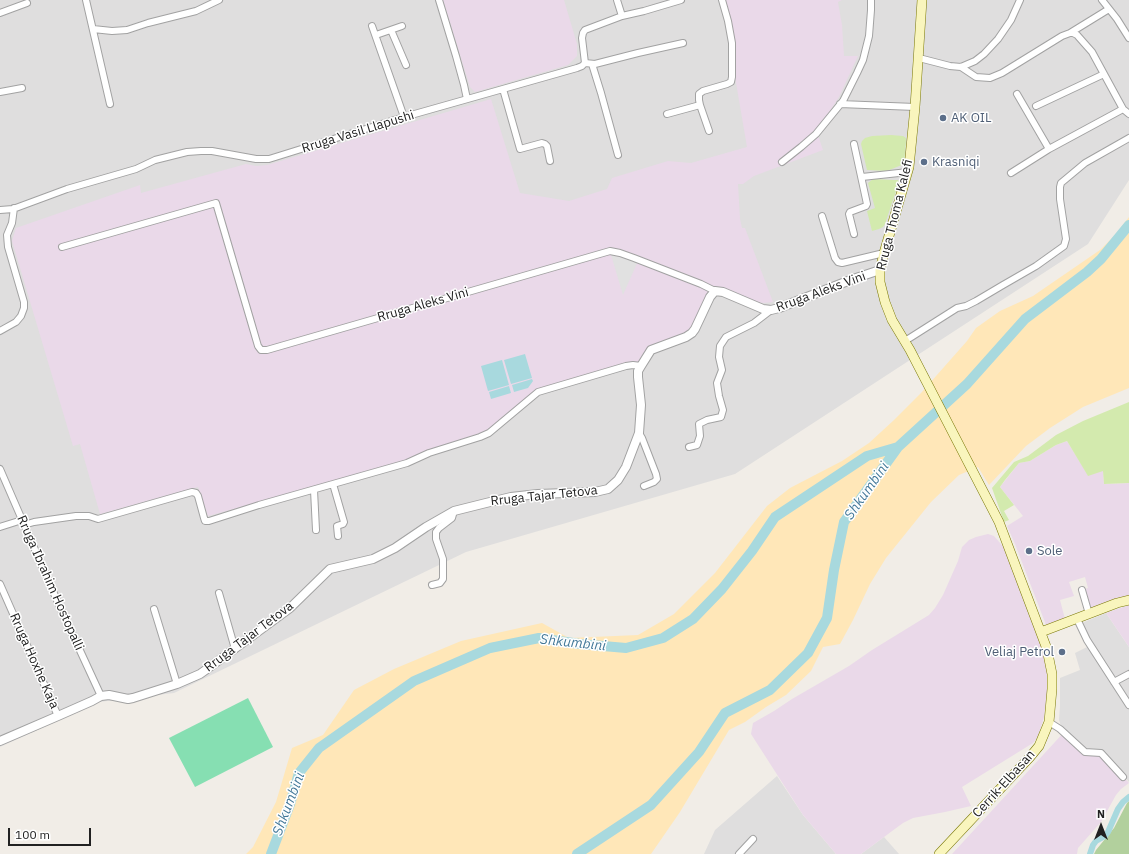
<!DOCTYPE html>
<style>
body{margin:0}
#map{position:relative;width:1129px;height:854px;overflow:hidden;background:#f1ede7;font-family:"IBM Plex Sans",sans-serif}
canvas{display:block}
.north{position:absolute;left:1081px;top:806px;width:40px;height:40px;-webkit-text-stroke:3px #fff;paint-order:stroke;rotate:0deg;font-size:11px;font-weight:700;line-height:16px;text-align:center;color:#212121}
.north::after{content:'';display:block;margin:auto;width:14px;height:18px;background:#212121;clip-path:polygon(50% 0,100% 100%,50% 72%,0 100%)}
.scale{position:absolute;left:8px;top:828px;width:83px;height:18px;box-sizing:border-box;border:2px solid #212121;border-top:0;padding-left:5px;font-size:12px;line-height:14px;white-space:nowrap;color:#212121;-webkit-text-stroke:3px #fff;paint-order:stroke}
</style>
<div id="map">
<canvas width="1129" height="854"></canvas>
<div class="north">N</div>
<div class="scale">100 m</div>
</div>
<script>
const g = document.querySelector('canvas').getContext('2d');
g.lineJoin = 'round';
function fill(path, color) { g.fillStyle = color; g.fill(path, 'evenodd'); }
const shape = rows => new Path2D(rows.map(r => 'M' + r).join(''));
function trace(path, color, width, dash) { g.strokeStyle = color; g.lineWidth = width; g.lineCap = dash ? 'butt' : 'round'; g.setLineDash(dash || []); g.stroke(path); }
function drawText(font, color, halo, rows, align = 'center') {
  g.font = font + ' "IBM Plex Sans",sans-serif'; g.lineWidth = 3; g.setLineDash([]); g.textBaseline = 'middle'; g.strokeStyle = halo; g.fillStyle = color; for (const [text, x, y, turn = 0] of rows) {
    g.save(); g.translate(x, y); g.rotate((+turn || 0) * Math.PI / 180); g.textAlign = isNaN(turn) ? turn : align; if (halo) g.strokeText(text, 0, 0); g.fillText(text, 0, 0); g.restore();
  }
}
fill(shape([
 [0,0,1129,0,1129,180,1088,244,735,474,466,552,174,693,99,702,0,747],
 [1106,613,1129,647,1129,782,1101,751,1089,750,1082,747,1061,726,1059,720,1060,706,1060,678,1080,670,1075,653,1093,644,1086,634,1082,623],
 [777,776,803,815,836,854,704,854,715,830],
 [884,837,899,854,861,854]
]), '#dfdede');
fill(shape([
 [443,0,564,0,577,44,577,56,568,65,475,92,470,87],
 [725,0,842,0,838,2,842,25,844,56,858,56,839,97,830,111,816,129,823,150,754,176,743,184,738,184,740,219,742,228,745,228,773,302,763,303,757,302,713,286,691,333,651,346,641,362,539,391,486,435,409,458,409,461,208,516,198,487,100,514,80,444,73,446,12,241,16,228,140,185,141,193,246,164,256,166,267,165,491,99,520,193,569,201,607,189,612,178,668,161,691,163,747,147,734,71,733,49,736,48],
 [1067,441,1088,475,1103,470,1104,484,1129,483,1129,598,1092,610,1085,589,1088,588,1085,577,1069,582,1074,596,1060,600,1065,619,1046,625,1015,544,1007,526,1023,516,1000,487,1019,463,1030,461,1056,445],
 [988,534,994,536,1007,551,1043,651,1048,672,1048,686,1044,717,1038,737,1033,743,962,787,971,806,945,812,913,818,903,823,861,854,836,854,803,815,751,734,753,723,774,711,792,699,849,666,872,650,929,615,935,608,943,595,958,561,962,547,969,540,976,537],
 [1129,605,1129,647,1106,613],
 [1066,730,1082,747,1089,750,1101,751,1129,783,1121,789,1116,795,1101,822,1078,848,1077,854,952,854]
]), '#ead9e9');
fill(shape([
 [891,135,903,136,906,138,906,141,904,164,887,171,867,170,861,144,862,141,865,138,872,136],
 [873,179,894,180,898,180,899,182,885,224,883,227,879,229,872,231,867,211,875,208,868,183],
 [1129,402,1129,483,1104,484,1103,471,1088,476,1067,441,1056,445,1030,461,1019,463,1005,480,1000,487,1014,505,1004,511,1009,520,1004,522,992,488,1014,462,1028,456,1056,435,1083,421]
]), '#d3eaae');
fill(shape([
 [1129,801,1129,854,1094,854,1096,850,1114,828,1127,803]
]), '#b2d09d');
fill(shape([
 [1129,217,1129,388,1083,407,1050,428,1026,446,989,485,978,467,959,475,931,502,886,558,870,584,853,620,840,644,823,647,811,671,786,695,766,707,745,722,729,730,680,812,651,854,246,854,253,847,276,802,292,748,323,735,354,690,394,669,461,641,542,623,569,638,638,635,674,614,715,573,767,506,790,488,842,461,869,443,894,420,921,393,967,341,976,328,1000,311,1033,296,1100,250,1115,235]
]), '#ffe7b8');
fill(shape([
 [248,698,273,747,195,787,169,738]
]), '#86dfb2');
fill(shape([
 [611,255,638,261,623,295]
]), '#e1e1e1');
fill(shape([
 [525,354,532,378,511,384,504,360],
 [502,360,509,385,488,391,481,366],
 [532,379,533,381,528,388,514,392,512,385],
 [509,386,511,393,491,399,489,392]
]), '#a8d9de');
trace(shape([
 [1090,854,1093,845,1096,841,1105,836,1108,832,1118,809,1123,802,1129,797]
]), '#a8d9de', 6);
trace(shape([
 [271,854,290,804,299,773,319,748,414,681,490,648,539,638,580,644,626,648,663,638,693,619,722,589,752,551,775,517,867,456,898,447],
 [577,854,651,805,699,752,725,713,770,690,808,653,827,618,834,570,844,522,898,447,967,384,1025,319,1087,272,1101,259,1129,225]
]), '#a8d9de', 10);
const minor = shape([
 [86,0,110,104],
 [439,0,456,56,464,85,467,99],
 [617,0,622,16],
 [1102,0,1117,19,1129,38],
 [0,13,27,3],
 [372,26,404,117],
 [93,29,112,31,127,30,148,23,196,11,219,0],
 [391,30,406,65],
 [1070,33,1109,9],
 [376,35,402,26],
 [919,58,950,66,961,67,975,61,984,54,998,39,1011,20,1020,0],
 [585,63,595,64,638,53,683,43],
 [592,64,601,93,618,155],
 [961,67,976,77,990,78,1002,73,1062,36,1070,33,1073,33,1077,35,1092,52,1123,109,1129,114],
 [503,89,520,149,542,143,545,144,547,146,550,161],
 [0,92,22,88],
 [1017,94,1049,149],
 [840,104,915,107],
 [1036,106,1104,74],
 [667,114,700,105],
 [709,131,700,105,699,100,699,94,703,91,727,84,731,82,732,77,732,43,728,21,722,0],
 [854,144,867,204,866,206,850,212,849,214,854,234],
 [782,162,801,147,816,134,843,101,857,73,863,60,869,36,871,10,871,0],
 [1011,173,1049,149,1123,109],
 [862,177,908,172],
 [0,210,13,209,67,189,136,169,155,160,187,152,201,151,212,151,256,159,269,159,404,117,577,68,582,66,585,63,582,38,583,33,585,30,622,16,644,11,681,0],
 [822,216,835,258,838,262,842,263,884,253],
 [62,247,216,203,251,322,258,346,261,350,267,350,610,251,620,253,634,258,701,284,715,291],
 [0,331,16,322,21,316,24,308,24,302,8,247,7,235,12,223,14,208],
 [905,341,957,308,966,306,976,301,1003,285,1036,266,1064,246,1066,239,1060,199,1060,187,1061,183,1085,163,1129,138],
 [639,433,642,438,656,474,657,479,654,482,644,486],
 [689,447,697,445,700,436,699,424,707,420,721,417,723,410,719,396,717,383,722,370,719,357,720,346,726,337,754,323,771,310],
 [0,469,59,605,101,696],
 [333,484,344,522,343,524,337,526,338,536],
 [314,490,316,530],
 [24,525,34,522,76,516,89,516,98,519,192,492,196,493,198,496,204,518,205,521,209,521,259,505,407,463,429,453,480,437,489,433,538,392,626,366,633,365,641,366],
 [0,527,22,520],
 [0,584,58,716],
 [432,585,440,583,443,579,443,559,436,539,436,532,439,528,452,518,454,511],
 [1082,590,1089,614],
 [219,593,235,649],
 [154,609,177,684],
 [1077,619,1087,640,1129,705],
 [1114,682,1129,674],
 [1049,722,1060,729,1085,752,1101,753,1123,777],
 [739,854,753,839]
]);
const tertiary = shape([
 [0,741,58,716,92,701,101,696,109,695,128,699,133,698,177,684,200,674,207,669,290,608,330,569,373,559,395,548,426,527,454,511,486,503,511,497,538,494,595,492,608,489,618,480,626,467,639,433,641,405,638,377,638,371,641,366,651,350,686,337,692,333,695,329,710,297,715,291,723,292,763,309,771,310,779,308,853,279,880,270]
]);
const secondary = shape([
 [922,0,915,107,909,167,884,253,880,270,880,282,885,302,892,320,910,350,999,522,1047,649,1052,674,1052,689,1049,722,1039,746,1030,757,939,854],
 [1041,632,1117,603,1129,600]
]);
trace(minor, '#a2a2a2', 8);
trace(tertiary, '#a2a2a2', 10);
trace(secondary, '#7a7806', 10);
trace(minor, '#fff', 6);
trace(tertiary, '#fff', 8);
trace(secondary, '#f9f5bd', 9);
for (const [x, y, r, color] of [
 [943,118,4,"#5c6f8a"],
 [924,162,4,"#5c6f8a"],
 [1029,551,4,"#5c6f8a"],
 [1062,652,4,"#5c6f8a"]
]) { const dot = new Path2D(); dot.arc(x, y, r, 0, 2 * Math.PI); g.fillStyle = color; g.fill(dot); trace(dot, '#fff', 1.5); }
drawText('13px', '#4e5e75', '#fff', [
 ["AK OIL",951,118],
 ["Krasniqi",932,162],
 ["Sole",1037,551],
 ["Veliaj Petrol",1054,652,"right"]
], 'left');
drawText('13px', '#212121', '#fff', [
 ["Rruga Vasil Llapushi",358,132,-17],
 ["Rruga Thoma Kalefi",895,215,-76],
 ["Rruga Aleks Vini",821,292,-20],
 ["Rruga Aleks Vini",423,305,-16],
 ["Rruga Tajar Tetova",544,496,-6],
 ["Rruga Ibrahim Hostopalli",50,583,66],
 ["Rruga Tajar Tetova",249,637,-37],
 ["Rruga Hoxhe Kaja",34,661,66],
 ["Cerrik-Elbasan",1004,784,-48]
]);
drawText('italic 14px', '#437999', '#fff', [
 ["Shkumbini",867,491,-55],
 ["Shkumbini",573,643,6],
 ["Shkumbini",289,804,-69]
]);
</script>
